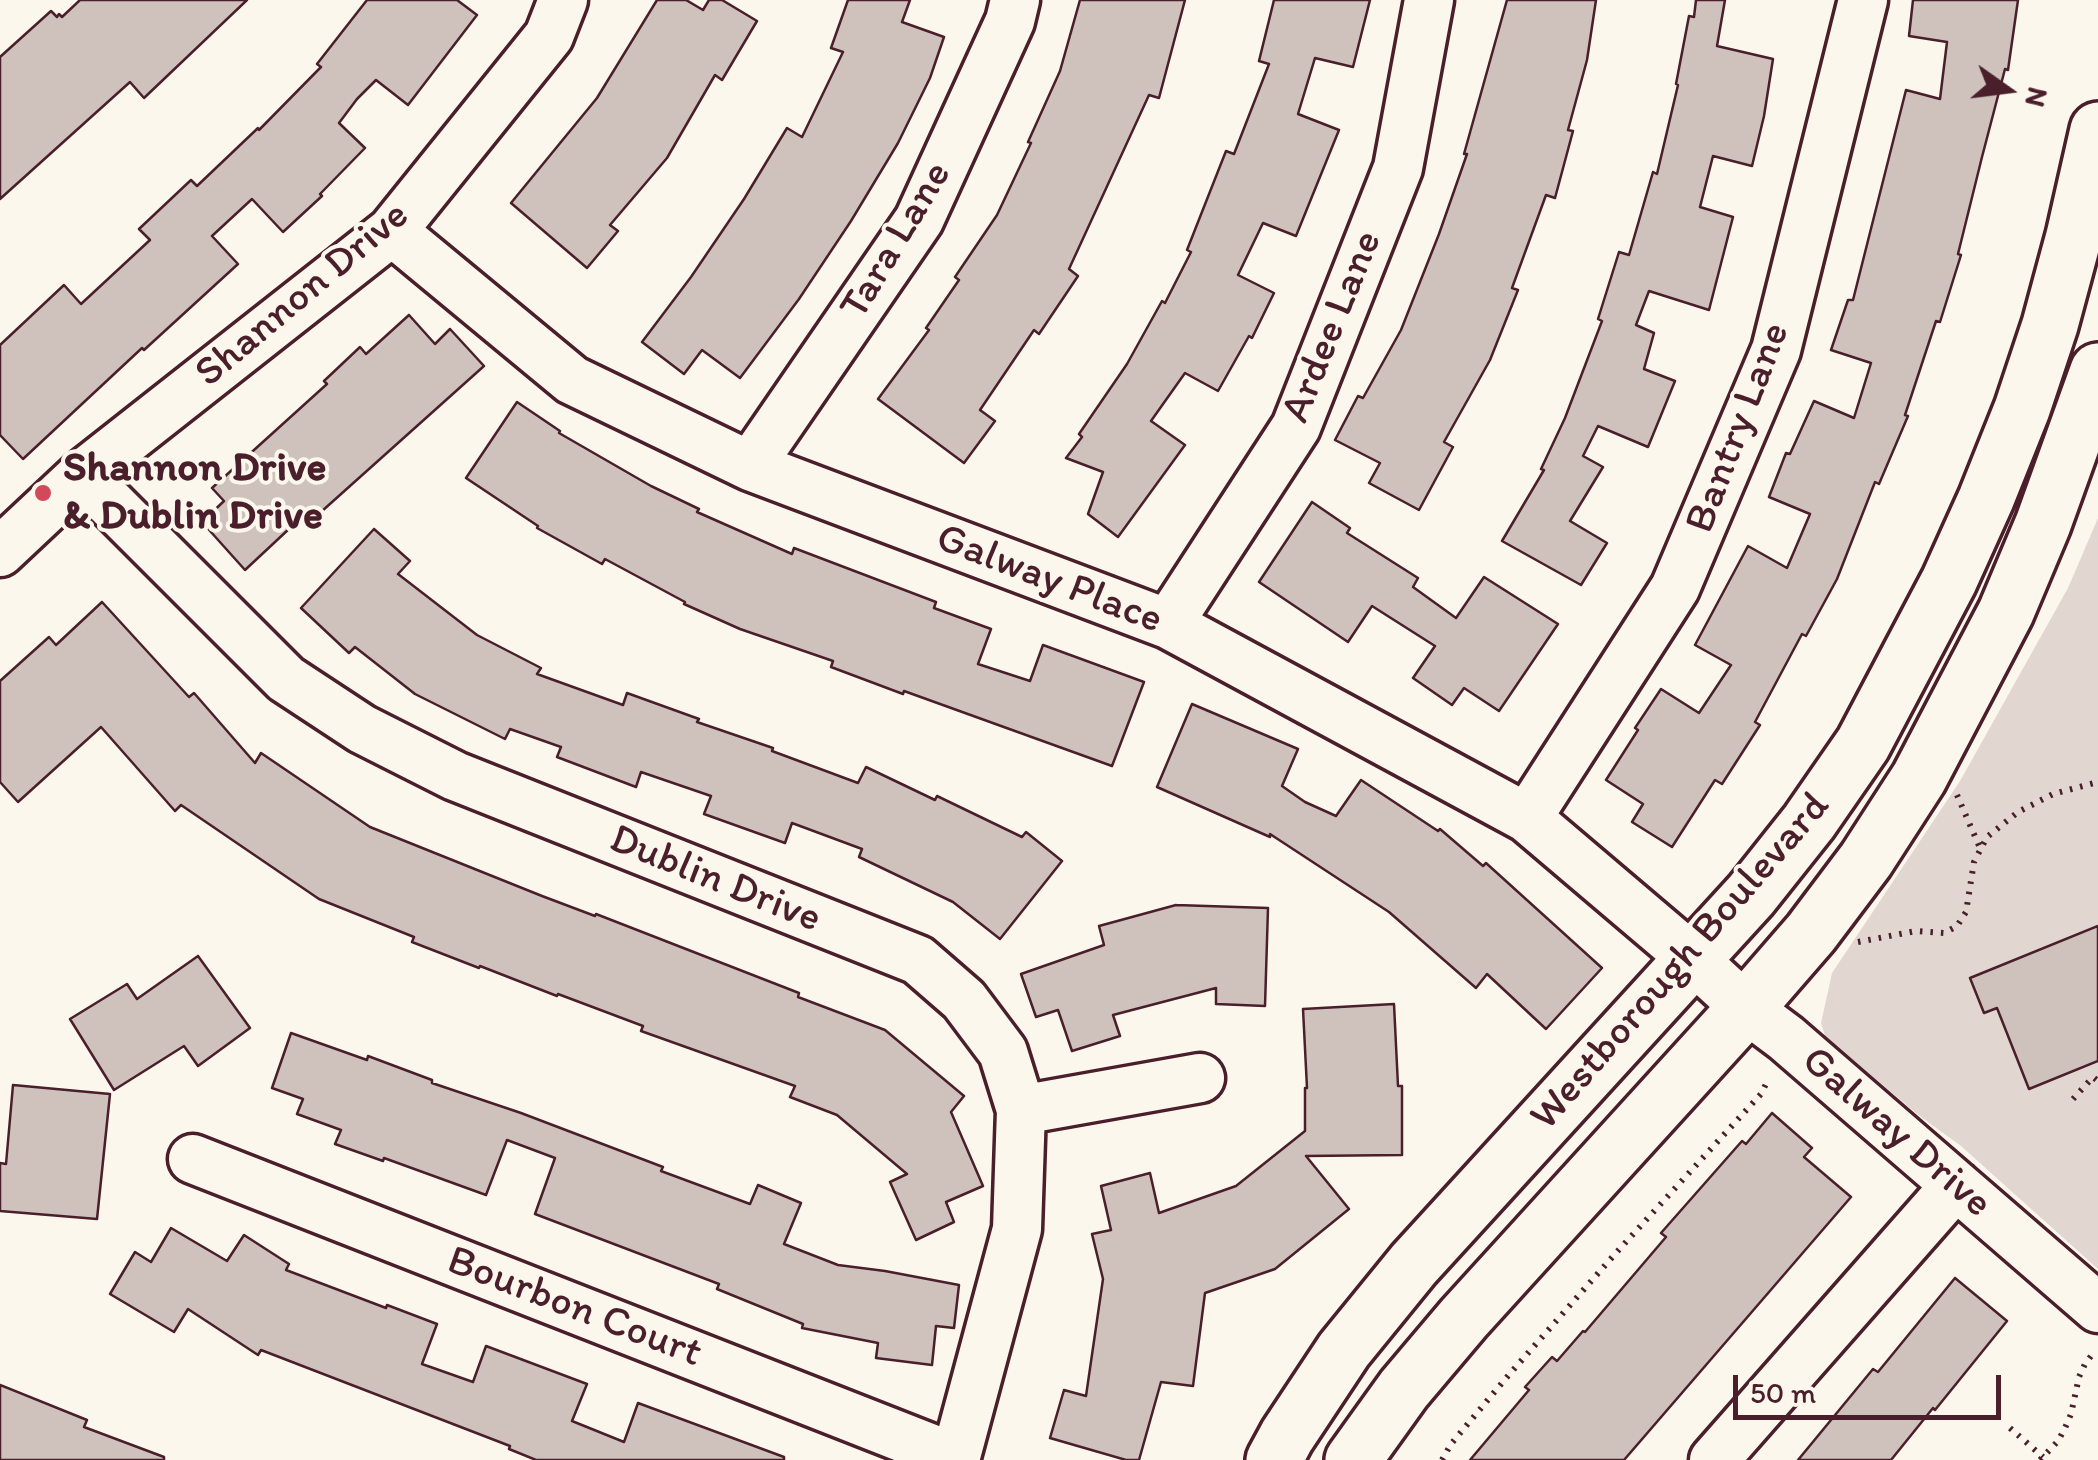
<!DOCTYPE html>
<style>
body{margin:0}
#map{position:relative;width:2098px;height:1460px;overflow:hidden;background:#fbf7ec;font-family:Itim,sans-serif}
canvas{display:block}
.north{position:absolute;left:1958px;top:40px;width:100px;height:100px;-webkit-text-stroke:8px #fbf7ec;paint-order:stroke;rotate:104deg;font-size:28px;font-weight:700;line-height:40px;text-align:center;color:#4a1f2b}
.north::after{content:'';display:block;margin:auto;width:35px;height:45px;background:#4a1f2b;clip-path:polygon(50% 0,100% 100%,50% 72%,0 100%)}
.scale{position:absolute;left:1733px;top:1375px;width:268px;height:45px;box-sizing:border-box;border:5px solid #4a1f2b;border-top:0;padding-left:12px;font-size:30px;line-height:35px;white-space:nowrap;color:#4a1f2b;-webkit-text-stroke:8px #fbf7ec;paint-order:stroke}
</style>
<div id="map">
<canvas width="2098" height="1460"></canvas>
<div class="north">N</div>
<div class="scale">50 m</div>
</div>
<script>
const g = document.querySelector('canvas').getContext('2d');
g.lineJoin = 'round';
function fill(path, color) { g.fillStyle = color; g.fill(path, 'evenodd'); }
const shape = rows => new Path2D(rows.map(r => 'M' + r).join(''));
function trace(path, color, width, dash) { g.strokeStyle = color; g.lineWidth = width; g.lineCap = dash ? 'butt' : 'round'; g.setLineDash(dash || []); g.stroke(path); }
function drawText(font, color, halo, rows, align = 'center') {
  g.font = font + ' Itim,sans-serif'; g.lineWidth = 8; g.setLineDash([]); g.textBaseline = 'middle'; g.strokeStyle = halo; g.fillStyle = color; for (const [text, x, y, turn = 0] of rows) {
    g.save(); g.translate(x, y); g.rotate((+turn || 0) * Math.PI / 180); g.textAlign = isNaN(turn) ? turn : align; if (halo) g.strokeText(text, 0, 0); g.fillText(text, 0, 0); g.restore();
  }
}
fill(shape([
 [2098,518,2098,1269,1961,1146,1917,1114,1825,1036,1821,1023,1832,973,1960,781,2068,588]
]), '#e2d7d0');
const building = shape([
 [80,0,247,0,144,98,130,82,0,199,0,57,51,11,57,17,59,14,62,17,80,0],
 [367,0,457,0,477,15,408,105,376,80,357,99,339,123,365,148,320,194,322,196,283,232,252,199,212,236,238,264,144,350,142,348,23,459,0,435,0,345,64,285,81,304,150,240,139,229,191,180,197,186,258,128,259,130,321,67,317,64,367,0],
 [657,0,686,0,703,10,709,0,722,0,757,21,722,80,715,75,667,158,610,225,618,231,587,268,511,203,597,98,657,0],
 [848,0,910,0,902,22,944,37,930,78,898,143,851,221,799,299,740,378,702,350,684,374,642,342,691,277,744,199,787,128,802,137,843,52,831,48,848,0],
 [1080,0,1185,0,1159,98,1149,95,1069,269,1078,276,1039,334,1034,330,980,410,995,421,964,463,878,399,929,330,926,328,959,280,955,277,997,215,1031,143,1028,142,1060,71,1080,0],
 [1274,0,1370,0,1353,67,1315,58,1298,114,1339,130,1296,236,1263,223,1238,275,1274,293,1252,338,1249,336,1218,391,1185,373,1151,421,1185,445,1118,537,1088,514,1103,472,1066,458,1082,437,1079,434,1127,364,1162,301,1165,303,1191,252,1187,250,1226,151,1234,154,1269,64,1259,61,1274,0],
 [1507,0,1596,0,1587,60,1568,130,1573,131,1555,198,1546,195,1512,288,1518,290,1490,360,1444,442,1453,447,1419,510,1369,483,1380,463,1335,440,1358,396,1363,398,1401,330,1439,234,1467,154,1464,154,1507,0],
 [1696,0,1725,0,1717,46,1773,59,1764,116,1752,166,1713,156,1700,207,1733,217,1709,310,1649,291,1636,325,1654,333,1644,369,1675,381,1648,447,1598,426,1583,456,1603,467,1570,521,1607,543,1581,585,1502,541,1544,470,1541,469,1565,418,1602,321,1598,319,1619,252,1629,255,1653,172,1657,174,1678,85,1676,84,1689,16,1694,17,1696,0],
 [1913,0,2018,0,2008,70,2005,69,1982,157,1958,254,1961,255,1940,322,1936,321,1905,415,1908,416,1879,484,1875,482,1837,579,1806,636,1802,634,1755,722,1760,725,1722,784,1715,780,1672,847,1632,822,1643,804,1606,780,1638,730,1635,728,1661,689,1699,713,1731,665,1695,645,1748,546,1787,568,1810,514,1769,497,1786,453,1790,454,1814,401,1854,418,1871,363,1831,350,1848,300,1853,300,1906,90,1940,99,1947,42,1909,36,1913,0],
 [409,315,435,344,450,329,484,366,312,520,305,514,245,570,202,522,224,501,212,488,327,384,324,381,360,347,366,354,409,315],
 [517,402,560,431,559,433,651,486,699,509,697,512,792,554,794,548,936,602,934,608,991,629,978,664,1030,681,1043,645,1144,682,1112,766,904,691,903,694,831,667,833,661,740,629,684,604,685,602,605,559,602,564,537,528,538,526,466,478,517,402],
 [1312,502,1350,528,1347,533,1418,578,1413,587,1456,618,1484,577,1558,624,1499,711,1464,688,1452,705,1413,678,1435,646,1372,606,1348,642,1259,582,1312,502],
 [374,529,410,561,398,574,477,635,541,668,537,674,623,705,627,693,699,719,697,722,773,748,772,751,858,783,866,767,935,800,937,796,1022,837,1026,832,1062,861,1000,939,953,902,859,857,862,849,792,823,785,843,704,814,711,796,641,772,636,787,557,757,561,747,510,729,505,739,415,694,355,647,349,653,301,608,374,529],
 [102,602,189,697,194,693,255,763,261,753,370,827,542,896,595,916,596,914,799,993,798,997,885,1030,964,1096,951,1112,983,1186,946,1202,954,1222,916,1240,890,1182,907,1174,837,1115,790,1097,795,1086,641,1031,643,1026,558,994,557,996,480,966,479,968,412,942,414,937,319,899,181,805,175,811,101,727,18,802,0,782,0,681,49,637,56,645,102,602],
 [1192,704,1298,749,1282,786,1305,802,1336,816,1361,780,1438,831,1440,829,1483,866,1486,863,1602,968,1546,1029,1487,974,1476,988,1389,912,1270,834,1270,837,1157,787,1192,704],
 [1176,905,1268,908,1265,1006,1216,1004,1216,988,1113,1015,1120,1036,1072,1051,1058,1010,1036,1017,1021,974,1104,945,1099,926,1176,905],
 [2098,926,2098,1061,2029,1089,1997,1008,1984,1013,1970,978,2098,926],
 [198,956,250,1028,198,1066,184,1046,114,1090,70,1019,127,984,137,999,198,956],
 [1394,1004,1398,1086,1402,1086,1402,1155,1306,1156,1349,1209,1275,1269,1205,1293,1193,1386,1161,1382,1139,1460,1126,1460,1050,1438,1064,1390,1086,1396,1103,1279,1092,1234,1111,1230,1101,1186,1150,1173,1159,1213,1236,1186,1305,1131,1305,1088,1307,1088,1303,1009,1394,1004],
 [291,1033,367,1060,368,1056,432,1080,432,1083,521,1113,663,1167,661,1171,750,1204,758,1185,801,1203,784,1244,838,1265,885,1271,959,1285,954,1328,936,1326,932,1365,876,1358,878,1343,802,1328,803,1324,717,1289,719,1284,535,1214,555,1158,507,1140,486,1195,384,1158,383,1161,335,1144,341,1130,297,1114,303,1099,272,1088,291,1033],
 [13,1085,110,1094,97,1219,0,1211,0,1163,6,1164,13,1085],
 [1772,1113,1812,1148,1804,1157,1851,1197,1624,1460,1470,1460,1529,1390,1525,1387,1552,1357,1557,1361,1583,1331,1585,1332,1666,1237,1661,1233,1742,1141,1746,1144,1772,1113],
 [171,1228,227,1261,244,1235,289,1264,286,1270,386,1308,387,1305,437,1324,422,1364,473,1382,486,1346,587,1384,572,1421,624,1442,638,1403,784,1457,784,1460,536,1460,509,1449,510,1446,261,1350,258,1355,188,1309,174,1332,110,1294,135,1252,151,1262,171,1228],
 [1955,1278,2007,1321,1935,1410,1933,1408,1891,1460,1798,1460,1873,1369,1878,1372,1955,1278],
 [0,1385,87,1420,84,1427,164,1457,164,1460,0,1460,0,1385]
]);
fill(building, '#cfc2bc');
trace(building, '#4a1f2b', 2.5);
const minor = shape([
 [392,231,572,380,750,466,1168,624,1527,818,1693,959,1746,1008,1786,1038,2098,1308],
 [750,466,919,220,1010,21,1015,0],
 [82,475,286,679,362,729,455,776,918,960,964,1000,1003,1052,1021,1110,1017,1229,955,1460],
 [0,552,82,475,392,231,549,36,563,0],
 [1168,624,1296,427,1398,168,1429,0],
 [1527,818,1675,588,1776,350,1863,0],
 [1021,1110,1200,1078],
 [193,1159,955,1458],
 [1714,1460,1956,1185]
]);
const major = shape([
 [1274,1460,1287,1436,1344,1350,1414,1264,1751,895,1809,822,1863,744,1949,581,1986,499,2022,409,2050,325,2074,236,2098,130],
 [1353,1460,1404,1389,1464,1318,1746,1008,1811,933,1866,860,1919,778,2006,612,2043,524,2098,371]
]);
trace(minor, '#4a1f2b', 55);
trace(major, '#4a1f2b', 62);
trace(shape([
 [1957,795,1980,848],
 [1858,942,1916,931,1944,933,1957,926,1966,912,1974,862,1987,837,2018,812,2053,794,2098,782],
 [2073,1099,2093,1077,2098,1081],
 [2010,1428,2043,1457],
 [1442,1460,1451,1444,1507,1377,1615,1254,1761,1094,1766,1084],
 [2040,1460,2058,1441,2065,1428,2071,1414,2079,1377,2085,1364,2094,1352]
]), '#4a1f2b', 6, [2.5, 8]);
trace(minor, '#fbf7ec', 48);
trace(major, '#fbf7ec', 55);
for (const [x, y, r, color] of [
 [43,493,10,"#d1495b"]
]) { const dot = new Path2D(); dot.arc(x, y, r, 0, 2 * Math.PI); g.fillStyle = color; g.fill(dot); trace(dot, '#fbf7ec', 4); }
drawText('42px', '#4a1f2b', '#fbf7ec', [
 ["Tara Lane",897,241,-59],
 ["Shannon Drive",303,295,-40],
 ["Ardee Lane",1333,327,-68],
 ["Bantry Lane",1739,428,-69],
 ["Galway Place",1049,580,21],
 ["Dublin Drive",715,880,22],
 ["Westborough Boulevard",1681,962,-49],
 ["Galway Drive",1896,1133,41],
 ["Bourbon Court",574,1308,21]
]);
drawText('bold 42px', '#4a1f2b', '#fbf7ec', [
 ["Shannon Drive",63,469],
 ["& Dublin Drive",63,517]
], 'left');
</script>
